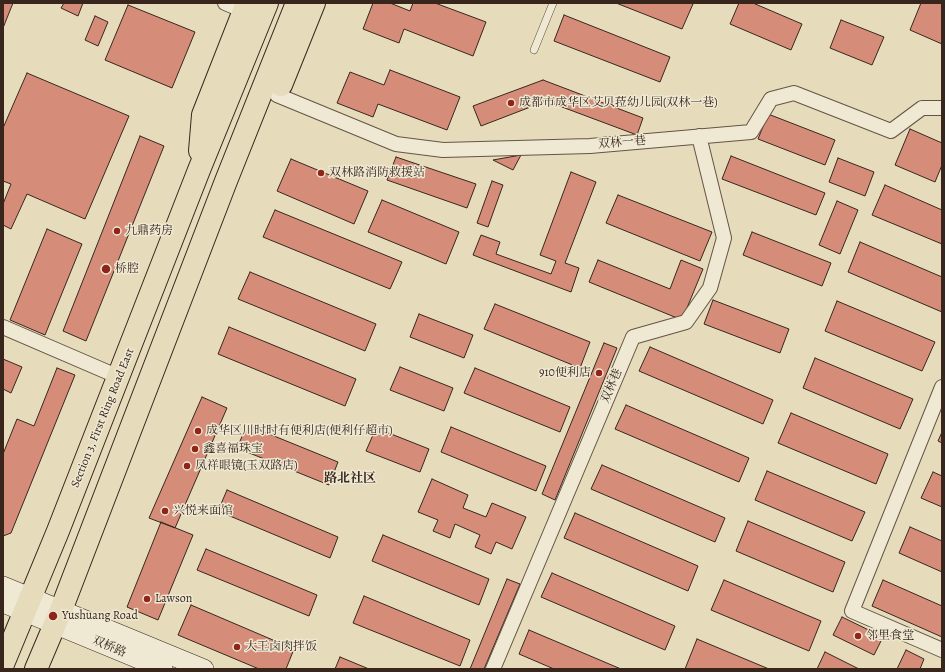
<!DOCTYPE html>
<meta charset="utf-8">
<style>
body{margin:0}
#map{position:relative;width:945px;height:672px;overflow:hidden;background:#e6dcbc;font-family:Alegreya,serif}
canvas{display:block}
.frame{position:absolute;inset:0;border:4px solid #38261d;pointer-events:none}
</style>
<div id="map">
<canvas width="945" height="672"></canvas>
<div class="frame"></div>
</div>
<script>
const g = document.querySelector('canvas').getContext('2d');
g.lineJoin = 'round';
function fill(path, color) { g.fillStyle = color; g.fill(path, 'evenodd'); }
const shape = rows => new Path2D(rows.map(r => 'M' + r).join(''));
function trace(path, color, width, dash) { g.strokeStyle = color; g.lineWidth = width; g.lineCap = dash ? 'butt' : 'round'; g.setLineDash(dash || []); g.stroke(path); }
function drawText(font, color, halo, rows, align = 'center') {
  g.font = font + ' Alegreya,"Noto Serif SC",serif'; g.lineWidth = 3; g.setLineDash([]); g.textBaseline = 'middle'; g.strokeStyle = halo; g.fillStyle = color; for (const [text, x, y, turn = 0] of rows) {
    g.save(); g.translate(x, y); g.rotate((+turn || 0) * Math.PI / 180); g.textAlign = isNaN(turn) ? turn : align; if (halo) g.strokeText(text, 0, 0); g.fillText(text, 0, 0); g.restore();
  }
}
const building = shape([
 [3,3,13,3,3,28,3,3],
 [64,3,83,3,78,16,61,8,64,3],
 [373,3,390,3,410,11,413,3,435,3,486,22,473,56,404,29,399,43,363,29,373,3],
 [616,3,691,3,693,4,682,29,616,3],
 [739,3,753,3,802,24,791,50,730,24,739,3],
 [921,3,942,3,942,44,910,30,921,3],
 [128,5,195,32,172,88,105,60,128,5],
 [564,15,670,57,660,82,554,41,564,15],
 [95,16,108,22,98,46,85,40,95,16],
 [841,20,884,37,872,65,830,48,841,20],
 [390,70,460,97,447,130,378,104,373,117,337,103,350,72,384,85,390,70],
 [27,73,129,116,85,219,27,194,11,229,3,225,3,204,11,184,3,181,3,128,27,73],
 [543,80,643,118,637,135,546,101,481,126,473,106,543,80],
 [768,114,835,140,825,165,758,139,768,114],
 [910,129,942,143,942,165,935,182,895,165,910,129],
 [140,136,164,146,86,341,63,331,140,136],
 [521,155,513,170,493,160,521,155],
 [731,156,825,193,816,215,722,179,731,156],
 [396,157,476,184,467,208,387,180,396,157],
 [838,158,874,172,865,196,829,182,838,158],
 [291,159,368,191,354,224,277,191,291,159],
 [571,172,596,182,565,263,579,268,571,292,473,255,481,235,500,242,496,254,551,274,556,261,540,255,571,172],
 [492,181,503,185,488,227,477,223,492,181],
 [885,185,942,210,942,244,872,215,885,185],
 [618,195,712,232,700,261,606,223,618,195],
 [382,200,459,232,446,264,368,232,382,200],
 [837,201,858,210,840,254,819,245,837,201],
 [275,210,402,262,390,289,263,237,275,210],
 [47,229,82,244,45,335,10,320,47,229],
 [752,232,831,263,822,286,743,255,752,232],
 [860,242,942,277,942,312,848,272,860,242],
 [598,260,670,289,681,260,703,269,682,320,589,282,598,260],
 [250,272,376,324,365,351,238,299,250,272],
 [713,300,789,329,780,353,704,324,713,300],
 [837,301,935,342,922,371,825,331,837,301],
 [495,304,590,342,580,368,484,329,495,304],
 [419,314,473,335,464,358,410,337,419,314],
 [229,327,356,379,345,406,218,354,229,327],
 [604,343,617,348,555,500,542,494,604,343],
 [650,347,773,400,763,424,639,371,650,347],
 [815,358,913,399,900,429,803,388,815,358],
 [3,359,22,367,11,393,3,389,3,359],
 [400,367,453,388,444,411,390,390,400,367],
 [57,368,75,375,11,533,3,536,3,454,17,419,34,426,57,368],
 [475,368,570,407,560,432,464,393,475,368],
 [202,397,227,408,175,528,149,518,202,397],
 [626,405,749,458,739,482,615,429,626,405],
 [791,413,888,454,876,484,778,443,791,413],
 [247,425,338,462,329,485,237,448,247,425],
 [451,427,546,466,536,491,441,452,451,427],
 [376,428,429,449,420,472,366,451,376,428],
 [942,432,942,443,938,441,942,432],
 [602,465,725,518,715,542,591,489,602,465],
 [767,471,865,512,852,541,755,500,767,471],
 [933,472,942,476,942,507,921,498,933,472],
 [432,479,468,495,463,508,486,517,492,503,526,517,512,549,496,542,491,554,475,547,480,535,455,524,450,538,433,531,438,520,418,512,432,479],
 [227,490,338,537,330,558,218,511,227,490],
 [575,513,698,566,688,591,564,538,575,513],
 [748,521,845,562,833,592,736,551,748,521],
 [161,522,193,535,158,620,127,607,161,522],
 [910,527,942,541,942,572,899,553,910,527],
 [383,535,489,579,479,605,372,561,383,535],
 [206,549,317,595,309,616,197,570,206,549],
 [552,573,675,626,665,650,541,597,552,573],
 [507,579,520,584,484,669,470,669,507,579],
 [724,580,821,621,809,651,711,610,724,580],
 [883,580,942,606,942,637,872,606,883,580],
 [364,596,470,640,460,666,353,623,364,596],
 [191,605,294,649,286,669,259,669,178,635,191,605],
 [842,617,883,637,874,655,833,635,842,617],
 [529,630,588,655,621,669,554,669,519,654,529,630],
 [697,639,769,669,685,669,697,639],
 [906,650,924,659,920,669,897,669,906,650],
 [825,652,859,669,817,669,825,652],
 [340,657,369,669,335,669,340,657]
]);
fill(building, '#d58d7a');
trace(building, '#38261d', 1);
const service = shape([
 [534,50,553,3]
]);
const minor = shape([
 [225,3,244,11],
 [277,95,396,144,443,150,590,146,751,132,771,99,794,93,891,131,922,108,942,108],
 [3,327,119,377],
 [942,387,852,611,942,650],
 [493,669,633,337,686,322,710,288,724,238,699,136]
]);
const secondary = shape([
 [3,586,204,669],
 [3,603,163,669]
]);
const primary = shape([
 [281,85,314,3],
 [200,151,203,115,247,3],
 [3,664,58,531,199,170,267,3],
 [36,669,61,610,226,181,297,3]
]);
trace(service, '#645445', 8);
trace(minor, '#645445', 16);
trace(secondary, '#38261d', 20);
trace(primary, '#38261d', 24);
trace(service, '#efe8d3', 7);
trace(minor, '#efe8d3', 14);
trace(secondary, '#efe8d3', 19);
trace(primary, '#e6dcbc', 22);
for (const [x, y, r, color] of [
 [511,103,4,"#8f2418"],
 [321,173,4,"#8f2418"],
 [117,231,4,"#8f2418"],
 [106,269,5,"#8f2418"],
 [599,373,4,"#8f2418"],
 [198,431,4,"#8f2418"],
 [195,449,4,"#8f2418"],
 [187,466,4,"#8f2418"],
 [165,511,4,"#8f2418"],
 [147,599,4,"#8f2418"],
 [53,616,5,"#8f2418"],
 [858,636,4,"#8f2418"],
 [237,647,4,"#8f2418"]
]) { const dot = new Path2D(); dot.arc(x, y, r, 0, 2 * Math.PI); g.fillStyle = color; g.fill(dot); trace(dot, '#efe8d3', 1.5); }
drawText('12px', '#38261d', '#efe8d3', [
 ["成都市成华区艾贝菈幼儿园(双林一巷)",519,103],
 ["双林路消防救援站",329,173],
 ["九鼎药房",125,231],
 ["桥腔",115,269],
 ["910便利店",591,373,"right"],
 ["成华区川时时有便利店(便利仔超市)",206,431],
 ["鑫喜福珠宝",203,449],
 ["凤祥眼镜(玉双路店)",195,466],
 ["兴悦来面馆",173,511],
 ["Lawson",155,599],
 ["Yushuang Road",62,616],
 ["邻里食堂",866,636],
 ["大王卤肉拌饭",245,647]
], 'left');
drawText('12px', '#38261d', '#efe8d3', [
 ["双林一巷",622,143,-5],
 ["双林巷",612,386,-67],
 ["Section 3, First Ring Road East",103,418,-68],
 ["双桥路",109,647,23]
]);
drawText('bold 13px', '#38261d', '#efe8d3', [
 ["路北社区",350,479]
]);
</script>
